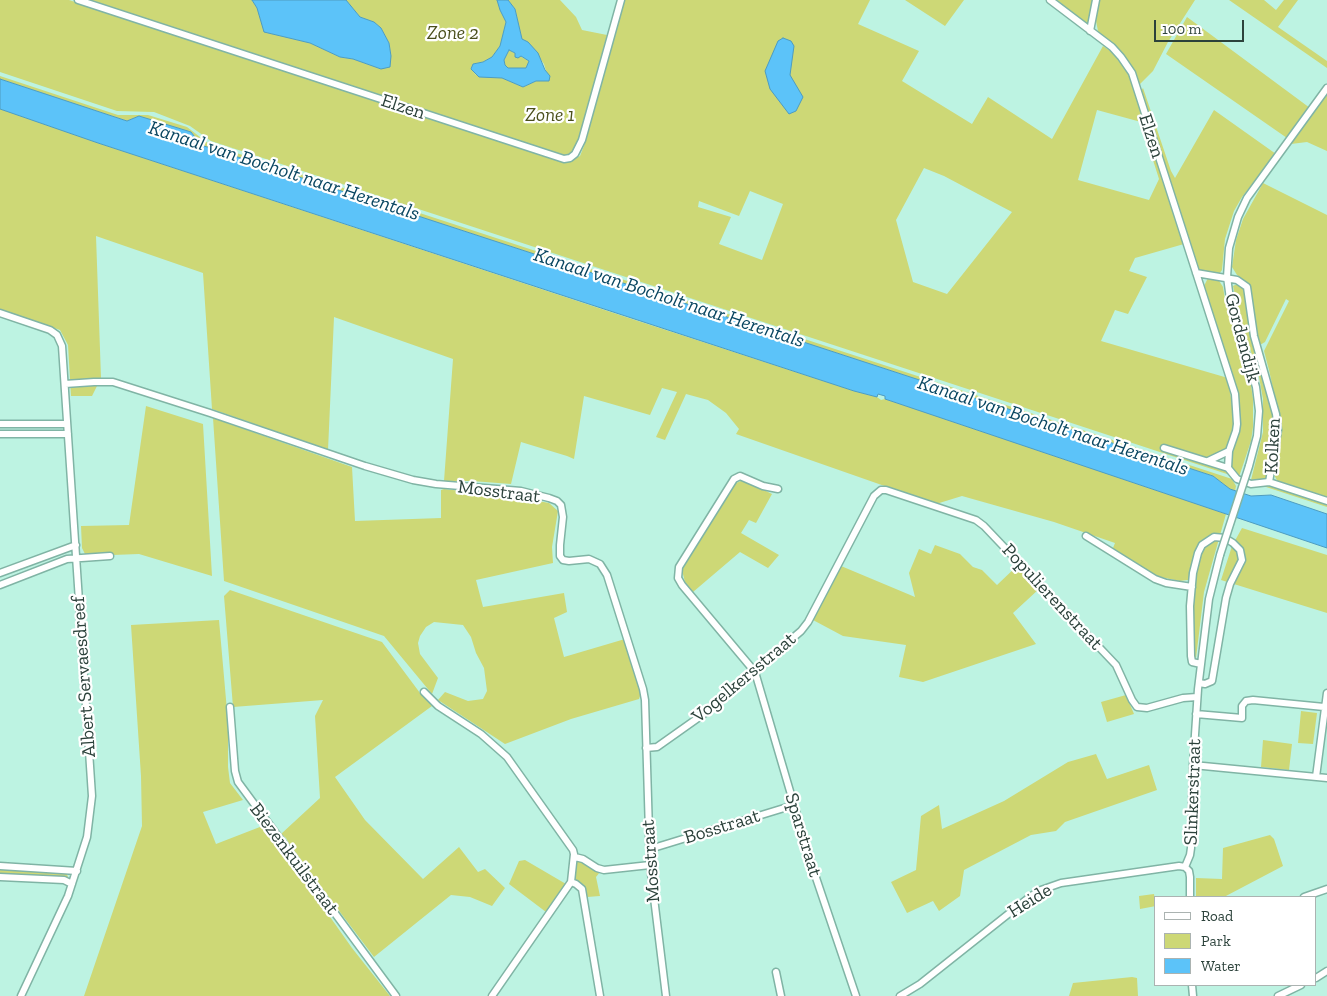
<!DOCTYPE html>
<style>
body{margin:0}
#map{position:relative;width:1327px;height:996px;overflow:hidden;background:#bdf3e2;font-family:"Zilla Slab",serif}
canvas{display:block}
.legend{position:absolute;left:1154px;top:896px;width:162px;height:90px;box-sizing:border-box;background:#fff;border:1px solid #abb3b1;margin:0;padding:6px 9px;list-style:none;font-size:15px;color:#2c423b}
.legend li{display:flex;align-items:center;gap:10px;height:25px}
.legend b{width:25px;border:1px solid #abb3b1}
.scale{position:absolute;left:1154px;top:20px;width:90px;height:22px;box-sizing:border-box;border:2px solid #2c423b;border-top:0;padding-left:6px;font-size:15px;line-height:18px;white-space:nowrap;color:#2c423b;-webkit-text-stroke:4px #fff;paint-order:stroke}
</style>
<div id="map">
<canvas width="1327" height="996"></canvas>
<ul class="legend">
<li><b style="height:6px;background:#fff"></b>Road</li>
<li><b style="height:14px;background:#cdd876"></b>Park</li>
<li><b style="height:14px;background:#5cc3f9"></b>Water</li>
</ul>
<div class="scale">100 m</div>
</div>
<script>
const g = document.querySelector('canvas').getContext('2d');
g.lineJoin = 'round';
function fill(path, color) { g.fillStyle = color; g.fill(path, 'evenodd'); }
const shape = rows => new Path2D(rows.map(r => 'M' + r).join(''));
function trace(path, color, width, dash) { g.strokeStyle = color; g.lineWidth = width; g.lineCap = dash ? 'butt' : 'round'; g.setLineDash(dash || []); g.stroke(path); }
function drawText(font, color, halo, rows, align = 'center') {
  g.font = font + ' "Zilla Slab",serif'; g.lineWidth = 4.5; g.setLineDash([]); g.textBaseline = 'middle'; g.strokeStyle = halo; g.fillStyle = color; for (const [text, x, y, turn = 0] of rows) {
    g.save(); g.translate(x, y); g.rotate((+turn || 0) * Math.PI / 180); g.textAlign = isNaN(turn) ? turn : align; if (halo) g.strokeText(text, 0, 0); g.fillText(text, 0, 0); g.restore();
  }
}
fill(shape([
 [0,0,69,0,566,163,580,156,584,146,624,0,870,0,858,24,919,51,902,81,972,124,988,97,1052,139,1103,46,1112,52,1123,64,1130,75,1184,244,1135,258,1129,271,1147,277,1128,314,1115,310,1101,341,1228,378,1234,419,1233,431,1227,449,1216,457,1205,458,1164,445,1227,471,1230,475,211,141,190,126,154,112,117,111,0,72],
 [1097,110,1141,122,1159,179,1149,200,1078,180],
 [924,168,944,176,1012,212,947,294,913,282,896,220],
 [750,191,783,204,762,260,719,244,731,217,698,207,699,201,739,216],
 [88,0,252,0,257,8,265,32,310,43,340,57,353,59,381,69,391,56,389,43,381,28,374,22,360,17,346,0,497,0,500,10,506,22,500,46,492,57,483,62,473,64,471,69,476,75,502,78,523,87,536,81,549,81,544,64,528,42,522,40,515,9,508,0,560,0,576,17,582,30,607,35,579,141,574,152,567,156],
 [905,0,964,0,945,26],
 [1057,0,1094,0,1090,26],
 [1098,0,1195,0,1168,42,1153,71,1139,85,1132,67,1125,56,1115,46,1101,36,1098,31,1095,16],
 [1229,0,1264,0,1276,10,1284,0,1298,0,1278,27,1327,61,1327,68],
 [1187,17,1310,108,1287,138,1166,54],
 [509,50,529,61,526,68,508,68,505,66,504,60],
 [0,76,118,115,148,115,187,127,209,144,1232,479,1236,486,1235,491,1230,489,1213,476,201,145,191,132,139,116,127,121,0,79],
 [1143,88,1171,171,1175,178,1214,110,1276,154,1242,197,1234,211,1225,239,1222,270,1219,274,1200,271,1197,267,1141,91],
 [1327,95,1327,151,1307,142,1291,144],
 [0,109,98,143,635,320,854,391,877,397,881,400,885,399,1226,514,1204,592,1196,658,1192,653,1191,607,1195,579,1180,581,1155,576,1113,552,1113,548,1115,543,1054,522,962,496,936,504,736,434,739,429,726,413,708,400,686,394,665,440,656,437,677,392,662,388,650,415,584,396,574,459,567,456,521,442,511,484,472,481,444,481,453,359,334,317,328,450,212,409,203,273,96,236,101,378,92,396,71,396,68,345,60,330,0,309],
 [1263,183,1327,215,1327,500,1278,482,1274,475,1279,429,1278,411,1269,370,1264,351,1289,301,1286,299,1265,342,1260,345,1252,316,1250,285,1237,275,1232,267,1236,240,1243,219],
 [1208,278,1218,279,1223,287,1225,299,1251,385,1253,399,1253,427,1251,441,1239,477,1232,469,1231,462,1240,419,1238,396,1204,286],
 [1239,283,1246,287,1276,429,1269,476,1264,479,1255,480,1251,480,1263,432,1263,399,1259,377,1240,317,1233,286],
 [146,406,203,424,212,576,139,554,86,556,82,548,81,526,129,525],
 [213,418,352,467,355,521,441,518,441,490,444,489,522,498,549,503,558,511,552,547,553,563,476,580,483,607,564,593,567,612,554,618,564,657,625,639,640,685,641,693,639,699,571,719,505,744,438,700,445,692,468,701,483,699,487,691,484,668,476,653,471,637,463,625,434,622,426,627,420,636,418,643,420,654,438,678,432,694,384,636,224,581],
 [741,481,752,484,772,494,756,523,749,520,741,533,779,555,768,568,740,552,693,592,685,582,682,570,732,488,736,483],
 [1266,484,1327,504,1327,507,1260,485],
 [1242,528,1327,555,1327,613,1221,580,1232,546],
 [935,545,960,554,973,567,982,570,997,585,1018,565,1039,589,1013,613,1036,644,923,682,899,677,906,645,843,636,813,620,841,566,915,597,909,573,919,549,931,554],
 [230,590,382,642,420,693,432,706,335,777,365,820,423,879,459,847,478,872,485,869,505,888,492,906,470,897,451,895,374,957,290,846,286,838,281,834,320,798,315,716,323,700,233,707,224,596],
 [219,620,228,722,228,767,230,783,243,800,203,812,216,844,265,825,352,948,390,996,84,996,142,826,141,776,131,625],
 [1126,695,1134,714,1107,722,1101,702],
 [1301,711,1317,713,1313,744,1298,743],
 [1263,740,1292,744,1289,770,1261,767],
 [1096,754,1107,779,1149,765,1157,790,1065,822,1056,831,1031,835,964,870,960,896,939,911,933,901,907,913,891,882,916,870,921,816,939,805,942,829,1004,801,1068,762],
 [1270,835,1274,839,1283,866,1224,897,1196,897,1196,878,1222,879,1223,848],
 [525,860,566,884,546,912,509,884,519,861],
 [579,861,600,872,596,877,600,896,587,897,584,885,574,879,575,862],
 [0,869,66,872,68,877,67,878,0,875],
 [1154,894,1156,906,1140,909,1139,896],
 [1132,977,1137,978,1138,996,1069,996,1073,983]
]), '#cdd876');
const water = shape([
 [252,0,346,0,360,17,374,22,381,28,389,43,391,56,390,67,381,69,353,59,340,57,310,43,264,32,257,8,252,0],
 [497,0,508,0,515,9,522,39,528,42,538,53,545,70,550,76,549,81,536,81,523,87,502,78,479,77,471,69,473,64,483,62,492,57,500,46,506,22,500,10,497,0],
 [509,50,515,53,515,57,518,58,521,56,529,61,526,68,508,68,505,65,504,60,509,50],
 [783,38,791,41,794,46,790,75,803,97,796,111,789,114,770,89,765,71,778,41,783,38],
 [0,79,127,121,139,116,191,132,201,145,1213,476,1230,489,1251,496,1271,495,1327,514,1327,548,885,399,885,396,878,394,877,397,854,391,98,143,0,109,0,79]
]);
fill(water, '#5cc3f9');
trace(water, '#4e9cc0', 1);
const minor = shape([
 [78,0,564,159,570,158,575,154,582,140,621,0],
 [1050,0,1112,47,1121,57,1132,73,1235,394,1237,424,1236,431,1229,451,1228,468],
 [1090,31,1096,0],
 [1196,273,1237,280,1247,287,1254,336,1276,414,1278,430,1269,482],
 [0,313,50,330,57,335,62,346,92,796,87,837,68,896,21,996],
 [65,384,94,382,113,382,210,413,365,466,413,480,436,484,521,491,549,498,557,501,561,505,563,517,560,545,560,556,563,560,569,561,589,559,600,564,607,575,643,689,645,700,650,865,666,996],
 [0,424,67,424],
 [0,434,68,434],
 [1164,448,1228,468,1237,479,1251,484,1269,482,1327,501],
 [1208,461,1229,451],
 [1249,466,1257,436,1259,411,1256,387,1230,299,1227,277,1229,248,1238,217,1247,198,1327,88],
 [778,489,763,486,740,476,734,479,679,567,678,578,682,585,755,672,812,866,856,996],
 [1086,536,1155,579,1166,583,1192,587],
 [0,573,76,545],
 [0,585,67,559,110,556],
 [1199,683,1205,684,1212,681,1226,598,1230,584,1242,560,1240,550,1233,543,1225,538,1214,537,1202,545,1198,553,1193,573,1190,606,1191,656,1192,662,1201,664],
 [424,692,438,706,481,734,507,757,573,850,574,854,571,882,492,996],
 [230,707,235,771,238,782,396,996],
 [1196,714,1242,718,1242,706,1246,701,1253,700,1324,707],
 [646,748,657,747,705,713,801,631,808,622,874,496,881,490,886,490,976,520,984,526,1116,665,1132,700,1137,707,1147,708,1183,698,1197,697],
 [1193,765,1327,778],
 [1316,777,1327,693],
 [650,849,794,805],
 [575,857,583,859,597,868,604,870,650,865],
 [0,866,77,871],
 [1185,867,1190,855,1191,848,1193,765,1198,689,1209,599,1220,555],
 [1185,867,1189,871,1190,877,1190,897],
 [0,877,64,880,72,884],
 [571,882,576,884,582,889,600,996],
 [1304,897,1327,889],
 [776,972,781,996],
 [1316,978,1327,971],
 [1192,985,1193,996],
 [900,996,920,984,1031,896,1041,890,1061,883,1179,866,1185,867],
 [1278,996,1301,985]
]);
trace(minor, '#80b4a5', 9);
trace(minor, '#fff', 6);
const minorBridge = shape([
 [1220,555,1249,466]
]);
trace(minorBridge, '#80b4a5', 9, []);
trace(minorBridge, '#fff', 6);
drawText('italic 19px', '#4a4f1b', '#fff', [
 ["Zone 2",453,34],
 ["Zone 1",550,116]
]);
drawText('19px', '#2c423b', '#fff', [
 ["Elzen",403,107,18],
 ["Elzen",1151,136,72],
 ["Gordendijk",1242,338,75],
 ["Kolken",1273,446,-87],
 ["Mosstraat",499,492,7],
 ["Populierenstraat",1052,597,47],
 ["Albert Servaesdreef",84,677,-94],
 ["Vogelkersstraat",744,678,-40],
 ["Slinkerstraat",1193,792,-88],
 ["Bosstraat",722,827,-17],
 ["Sparstraat",803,835,73],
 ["Biezenkuilstraat",294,859,53],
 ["Mosstraat",651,861,-94],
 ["Heide",1030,901,-32]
]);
drawText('italic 20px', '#094661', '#fff', [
 ["Kanaal van Bocholt naar Herentals",284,171,18],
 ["Kanaal van Bocholt naar Herentals",669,298,18],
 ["Kanaal van Bocholt naar Herentals",1053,426,18]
]);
</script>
